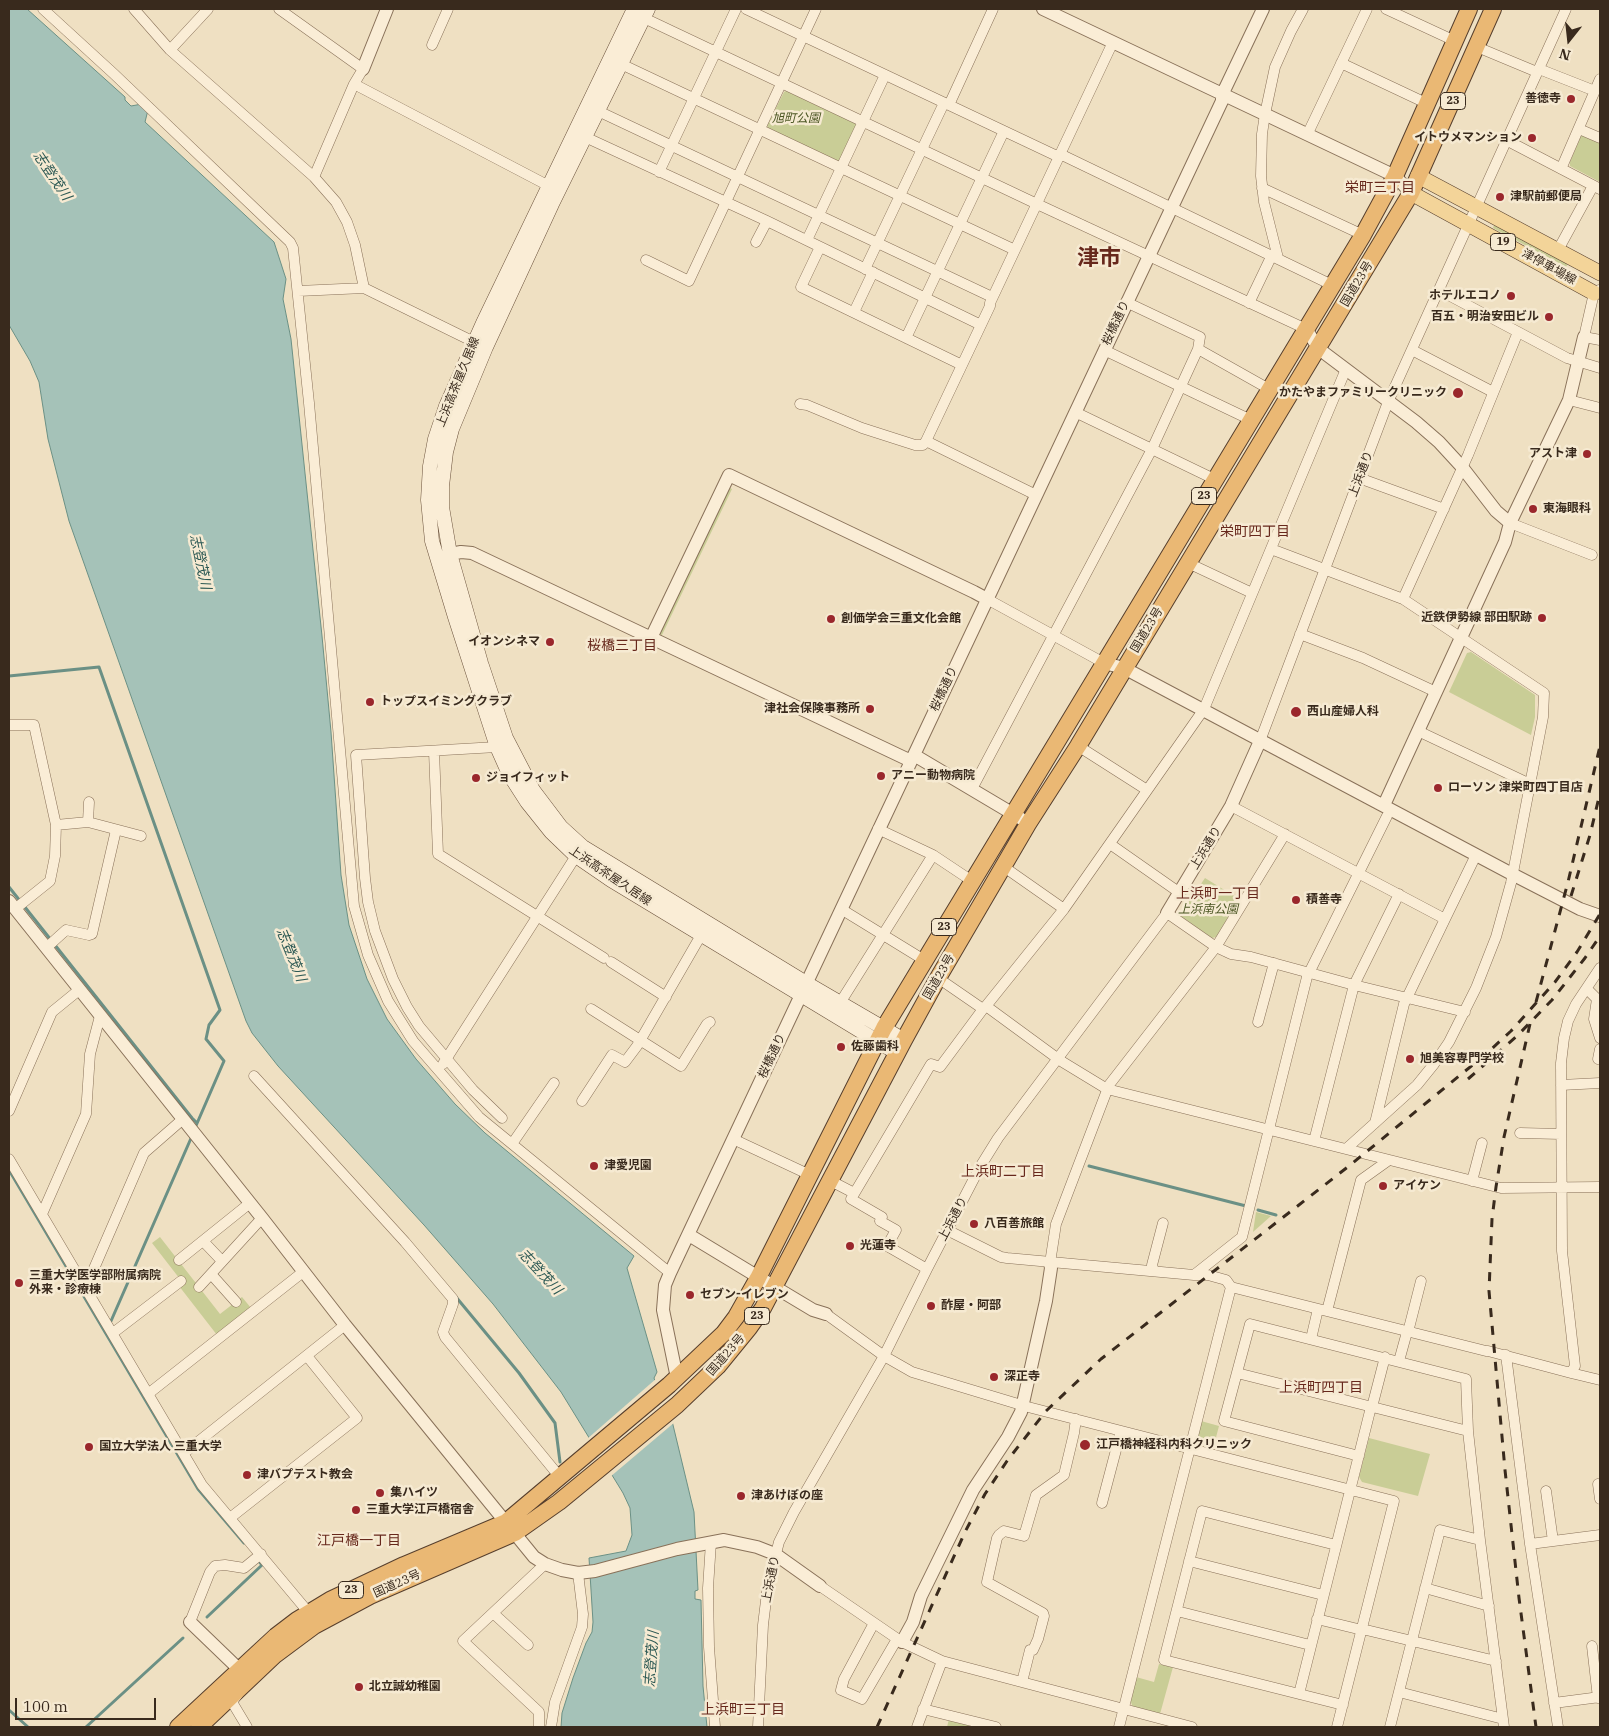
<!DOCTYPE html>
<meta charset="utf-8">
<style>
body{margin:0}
#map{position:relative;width:1609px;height:1736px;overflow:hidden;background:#efe0c2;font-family:"IBM Plex Serif",serif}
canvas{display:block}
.frame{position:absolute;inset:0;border:10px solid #392a1d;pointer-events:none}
.north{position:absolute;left:1544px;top:15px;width:50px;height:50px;-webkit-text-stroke:4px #f6ead2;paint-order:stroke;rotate:196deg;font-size:14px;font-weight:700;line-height:20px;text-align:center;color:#392a1d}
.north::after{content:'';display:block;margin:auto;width:18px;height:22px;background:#392a1d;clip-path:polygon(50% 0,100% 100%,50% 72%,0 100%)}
.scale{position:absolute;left:15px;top:1698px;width:141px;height:22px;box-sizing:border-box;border:2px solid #392a1d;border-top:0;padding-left:6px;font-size:15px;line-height:18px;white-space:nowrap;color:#392a1d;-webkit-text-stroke:4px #f6ead2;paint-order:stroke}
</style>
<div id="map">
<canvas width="1609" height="1736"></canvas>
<div class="frame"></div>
<div class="north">N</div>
<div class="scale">100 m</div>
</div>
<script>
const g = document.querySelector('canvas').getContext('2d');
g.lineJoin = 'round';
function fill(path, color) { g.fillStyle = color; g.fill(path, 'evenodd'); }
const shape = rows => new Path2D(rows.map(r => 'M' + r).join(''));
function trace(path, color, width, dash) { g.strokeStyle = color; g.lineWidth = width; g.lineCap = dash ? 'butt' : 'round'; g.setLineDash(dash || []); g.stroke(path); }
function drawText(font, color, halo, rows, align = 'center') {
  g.font = font + ' "IBM Plex Serif","Noto Sans JP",serif'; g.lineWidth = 5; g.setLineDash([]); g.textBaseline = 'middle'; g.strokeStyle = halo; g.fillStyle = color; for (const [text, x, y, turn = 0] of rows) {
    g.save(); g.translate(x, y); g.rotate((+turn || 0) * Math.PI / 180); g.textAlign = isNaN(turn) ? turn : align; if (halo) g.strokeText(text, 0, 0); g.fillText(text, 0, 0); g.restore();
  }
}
fill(shape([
 [788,90,859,123,840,163,769,131,767,126,784,92],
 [1584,135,1600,141,1600,182,1570,166,1570,162,1581,136],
 [1494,225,1568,263,1566,267,1493,228],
 [728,487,732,489,661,637,660,631],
 [1471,652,1535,695,1535,717,1531,735,1449,692,1467,653],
 [1205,878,1239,899,1216,937,1212,938,1182,917,1181,913],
 [1256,1212,1271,1216,1253,1232],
 [160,1237,220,1314,242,1297,251,1308,217,1335,179,1286,183,1283,152,1243],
 [1201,1421,1219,1426,1214,1445,1202,1442,1198,1436],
 [1369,1438,1430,1454,1418,1496,1362,1482,1359,1477],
 [1159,1664,1173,1667,1160,1714,1133,1707,1130,1700,1136,1677,1154,1682],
 [949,1719,976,1725,976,1727,947,1727]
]), '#c9cd96');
const water = shape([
 [9,9,27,9,125,97,125,100,131,106,142,104,148,110,145,122,274,242,286,279,283,299,291,339,322,636,331,732,341,875,349,925,367,979,387,1019,416,1059,455,1104,485,1133,634,1256,627,1268,657,1372,654,1378,656,1384,666,1396,694,1512,698,1590,695,1591,695,1599,701,1600,703,1686,707,1727,561,1727,562,1713,573,1678,586,1643,592,1632,593,1622,589,1558,626,1551,632,1535,630,1508,623,1493,561,1392,493,1304,424,1225,278,1066,252,1033,246,1021,69,521,48,439,39,382,30,361,9,325,9,9]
]);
fill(water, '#a5c2b8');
trace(water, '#6b9085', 1);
fill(shape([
 [657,1378,668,1395,675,1422,610,1477,587,1439]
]), '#efe0c2');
trace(shape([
 [9,676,99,667,220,1010,209,1025,206,1039,224,1061,195,1128],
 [9,887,192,1118,197,1123],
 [1089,1166,1246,1206],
 [9,1170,198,1489,244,1543],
 [1258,1210,1276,1215],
 [456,1297,519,1373,555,1423,560,1462],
 [111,1321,192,1136],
 [207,1617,262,1565,258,1560],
 [9,1710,28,1727],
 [86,1727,183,1638]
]), '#6b9085', 3);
const minor = shape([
 [43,9,114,74,290,242,293,248,309,403,354,906,368,955,388,1001,413,1041,479,1117,670,1273],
 [134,9,170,50,314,177,336,202,347,222,355,245,364,288],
 [279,9,363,69,354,84,314,177],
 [746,9,1059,157],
 [1386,9,1455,41],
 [644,18,1037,204,1306,329],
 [432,45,448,9],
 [1477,47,1537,72],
 [170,50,208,9],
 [1341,63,1428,104],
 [621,64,1015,250],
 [1539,69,1595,91],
 [354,84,549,186],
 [949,105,993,9],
 [598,111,992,297],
 [1579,129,1600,138],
 [1308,133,1367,9],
 [585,137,767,221,981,325],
 [1508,141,1600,189],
 [1060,154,1332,285],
 [1561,169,1600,79],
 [659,172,736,9],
 [1262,188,1363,235],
 [807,240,885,75],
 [756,242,767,221],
 [820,247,801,287,962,365],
 [1558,250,1593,186],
 [1278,258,1264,202,1261,176,1262,134,1265,114,1275,67,1291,31,1303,9],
 [646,260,689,281,816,9],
 [865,269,944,103],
 [1439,290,1567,358,1600,368],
 [1599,290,1594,293,1584,337,1600,340],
 [298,291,364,288,474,342],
 [1249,303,1272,255],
 [854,312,873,272],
 [906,338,1004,131],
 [1198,349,1269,389],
 [1104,350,1251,420],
 [1412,350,1493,392],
 [1569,400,1600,408],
 [800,404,807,405,862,428,915,445,923,445,926,441,990,306,990,303,1113,42],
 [1075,412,1214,479],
 [926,441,1036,495],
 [1359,478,1444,509],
 [1510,523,1592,555],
 [1271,549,1403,599,1544,693,1543,717,1511,883,1496,937,1476,988,1449,1042,1434,1064,1417,1085,1346,1149],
 [1188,563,1252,593],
 [987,599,1104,663],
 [1403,599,1468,455,1518,332],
 [1300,634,1363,658,1436,692],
 [9,725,34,725,56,825,55,856,50,881,15,909],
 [1418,731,1530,784],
 [1260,741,1388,402,1566,9],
 [1078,746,1147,790],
 [497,747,356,755,365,878,368,902,375,931,393,979,407,1007,419,1026,473,1090,502,1118],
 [434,751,438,854,604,958],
 [972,789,1152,449,1198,349,1200,337,1126,302],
 [1231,806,1445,919,1476,855],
 [88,822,89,802],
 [56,825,88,822,141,836],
 [878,829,933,855,972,881],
 [1110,844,1180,893],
 [1004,867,1064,909],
 [841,909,924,960],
 [46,948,66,930,89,935,92,934,116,830],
 [611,962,666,997],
 [938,978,983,1009,986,1006,1061,1061,1107,1089,1501,1188,1600,1187],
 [1587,989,1597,999,1594,1019,1600,1038],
 [840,1003,933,855],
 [986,1006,1064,909,1204,709,1346,369],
 [591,1009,681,1066,707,1024,710,1022],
 [1258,1022,1274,963],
 [1598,1059,1600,1049],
 [443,1064,576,856],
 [254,1076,405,1242,453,1299,453,1304,443,1332,445,1337,559,1476],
 [1561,1085,1600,1083],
 [582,1101,612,1055,625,1062,637,1046,704,930],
 [9,1111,52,1012,79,990],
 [1375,1123,1404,1004,1445,919],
 [1520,1133,1561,1134],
 [733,1139,810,1175],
 [1314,1141,1354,985,1399,894],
 [512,1144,554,1083],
 [9,1159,202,1485,309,1613],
 [829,1180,854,1193],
 [1472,1181,1482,1143],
 [42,1214,86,1114,90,1054,100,1016],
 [947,1230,1001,1257,1007,1258,1194,1275,1208,1275,1226,1280,1231,1287,1486,1351,1488,1351,1571,1373,1575,1366,1562,1251,1561,1063,1564,1038,1568,1021,1576,1004,1600,968],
 [203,1241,222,1261],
 [179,1260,250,1203],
 [1050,1263,1056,1224,1109,1085,1216,947,1285,834],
 [927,1269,887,1246,896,1230,880,1221,882,1217,851,1199,931,1064,940,1067,983,1009],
 [1154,1271,1152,1265,1163,1223],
 [211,1274,236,1302],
 [1194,1275,1242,1237,1307,977,1387,816],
 [86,1287,144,1153,183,1119],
 [199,1287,262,1218],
 [1327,1311,1361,1180,1389,1160],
 [826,1314,884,1356,912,1372,1028,1407,1394,1501,1337,1727],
 [1408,1332,1421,1281],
 [113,1333,181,1281],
 [1311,1339,1318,1309],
 [1506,1355,1530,1544,1558,1727],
 [1399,1361,1407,1332],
 [1237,1373,1468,1431],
 [1571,1373,1600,1380],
 [148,1394,303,1272],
 [1372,1407,1385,1357],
 [184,1453,345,1325],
 [1359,1456,1224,1421,1250,1324,1466,1379,1468,1431,1480,1540,1504,1727],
 [1598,1484,1600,1499],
 [1546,1491,1553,1541],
 [1102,1503,1121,1431],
 [230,1518,357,1418,307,1356],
 [711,1542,708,1588,709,1647,715,1727],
 [1530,1544,1600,1535],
 [1336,1545,1202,1511,1164,1660,1343,1705],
 [1189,1561,1323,1595],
 [820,1586,902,1642,942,1661,1192,1727],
 [1425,1588,1489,1606],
 [1177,1611,1310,1645],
 [493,1613,528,1645],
 [1317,1619,1362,1630],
 [190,1622,210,1572,215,1566,225,1565,244,1568,261,1554],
 [874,1623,844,1679,841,1690,862,1699,897,1639],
 [1362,1629,1496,1661],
 [1592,1646,1598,1698],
 [1022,1682,1030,1650,1033,1650,1038,1639,1044,1616,1043,1613,987,1582,997,1538,999,1535,1004,1531,1024,1536,1036,1495,1064,1475,1074,1433,1076,1419],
 [1399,1692,1503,1719],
 [238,1694,232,1702,247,1727],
 [1299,1694,1371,1407],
 [1554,1703,1600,1697],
 [923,1709,996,1727],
 [539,1727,539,1712,463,1641,545,1564],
 [551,1727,555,1702,582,1627,583,1614,578,1573],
 [758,1727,763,1625,768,1584,779,1542,794,1512,884,1356,927,1269,980,1167,998,1138,1167,913,1216,947,1231,954,1251,957,1354,985,1465,1012],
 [917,1727,942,1661],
 [1119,1727,1231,1287],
 [1390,1727,1440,1530,1480,1540]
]);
const tertiary = shape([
 [1043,9,1395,176,1411,193],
 [363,69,387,9],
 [1306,329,1319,349,1416,422,1439,442,1462,467,1496,511,1510,523],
 [450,554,461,552,472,553,911,761],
 [651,638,729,475,974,592,987,599],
 [1104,663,1124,668,1512,874,1580,909,1600,916],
 [914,755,1020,818],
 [1384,805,1505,542,1510,523,1569,400,1584,337],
 [9,901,262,1218,345,1325,534,1557,545,1564,562,1570,578,1573,595,1571,677,1549,724,1540,757,1547,775,1554,820,1586],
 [1167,913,1231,806,1260,741],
 [689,1235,783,1292,813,1310,826,1314],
 [677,1378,663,1310,665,1285,670,1273,1222,101,1222,95,1263,9],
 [190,1622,245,1675],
 [902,1642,913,1622,921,1596,973,1490,1008,1437,1021,1412,1046,1301,1051,1268,1050,1263]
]);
const secondary = shape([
 [634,9,483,323,446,406,435,439,430,466,428,500,432,541,455,617,497,747,509,774,527,802,551,832,576,856,611,880,897,1053],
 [648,9,552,204,486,347,452,429,446,452,442,486,442,507,450,554,481,663,506,738,533,790,561,827,583,847,806,983,904,1040]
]);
const primary = shape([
 [1418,176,1600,273],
 [1411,193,1594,293]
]);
const trunk = shape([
 [178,1727,250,1660,276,1636,297,1620,330,1600,404,1565,506,1522,669,1385,724,1333,736,1317,758,1278,884,1028,1363,235,1395,176,1469,9],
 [199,1727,275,1655,314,1626,370,1596,515,1533,559,1502,677,1405,718,1366,749,1328,763,1308,904,1040,938,978,1028,824,1078,746,1411,193,1493,9]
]);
trace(minor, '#897159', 11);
trace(tertiary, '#897159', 14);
trace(secondary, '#6b523c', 15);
trace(primary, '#573f2d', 16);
trace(trunk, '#573f2d', 18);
trace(minor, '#faedd6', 10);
trace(tertiary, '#faedd6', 12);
trace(secondary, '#faedd6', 14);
trace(primary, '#f3d499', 15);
trace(trunk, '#eab874', 16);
trace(shape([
 [1571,896,1590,835,1600,793],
 [1536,1002,1568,882,1600,746],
 [1530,1024,1504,1137,1496,1187,1492,1219,1489,1291,1505,1470,1519,1598,1536,1727],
 [1468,1079,1517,1036,1552,1000,1585,958,1600,936],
 [877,1727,965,1532,985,1494,1007,1461,1046,1411,1101,1359,1349,1166,1486,1054,1511,1031,1555,982,1577,952,1600,914]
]), '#392a1d', 3, [9, 9]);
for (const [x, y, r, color] of [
 [1571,99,5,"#9a272c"],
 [1532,138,5,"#9a272c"],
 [1500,197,5,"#9a272c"],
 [1511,296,5,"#9a272c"],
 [1549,317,5,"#9a272c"],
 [1458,393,6,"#9a272c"],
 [1587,454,5,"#9a272c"],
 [1533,509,5,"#9a272c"],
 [1542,618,5,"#9a272c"],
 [831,619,5,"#9a272c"],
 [550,642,5,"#9a272c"],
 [370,702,5,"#9a272c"],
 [870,709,5,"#9a272c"],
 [1296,712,6,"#9a272c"],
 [881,776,5,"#9a272c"],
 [476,778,5,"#9a272c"],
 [1438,788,5,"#9a272c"],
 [1296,900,5,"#9a272c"],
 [841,1047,5,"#9a272c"],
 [1410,1059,5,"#9a272c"],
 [594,1166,5,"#9a272c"],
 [1383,1186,5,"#9a272c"],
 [974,1224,5,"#9a272c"],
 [850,1246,5,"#9a272c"],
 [19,1283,5,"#9a272c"],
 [690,1295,5,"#9a272c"],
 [931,1306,5,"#9a272c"],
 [994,1377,5,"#9a272c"],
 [1085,1445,6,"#9a272c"],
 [89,1447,5,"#9a272c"],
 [247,1475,5,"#9a272c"],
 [380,1493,5,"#9a272c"],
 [741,1496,5,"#9a272c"],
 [356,1510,5,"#9a272c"],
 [359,1687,5,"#9a272c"]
]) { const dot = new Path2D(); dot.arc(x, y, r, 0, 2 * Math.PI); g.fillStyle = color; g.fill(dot); trace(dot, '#f6ead2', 2); }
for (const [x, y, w] of [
 [1453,101,25],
 [1503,242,25],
 [1204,496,25],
 [944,927,25],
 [757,1316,25],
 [351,1590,25]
]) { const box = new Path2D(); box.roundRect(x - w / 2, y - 8.5, w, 17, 4); g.fillStyle = '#f6ead2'; g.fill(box); trace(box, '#392a1d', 1); }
drawText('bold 11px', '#392a1d', null, [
 ["23",1453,101],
 ["19",1503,242],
 ["23",1204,496],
 ["23",944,927],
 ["23",757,1316],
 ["23",351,1590]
]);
drawText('bold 12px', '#392a1d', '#f6ead2', [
 ["善徳寺",1561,99,"right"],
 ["イトウメマンション",1522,138,"right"],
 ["津駅前郵便局",1510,197],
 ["ホテルエコノ",1501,296,"right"],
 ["百五・明治安田ビル",1539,317,"right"],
 ["かたやまファミリークリニック",1447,393,"right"],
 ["アスト津",1577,454,"right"],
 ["東海眼科",1543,509],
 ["近鉄伊勢線 部田駅跡",1532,618,"right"],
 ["創価学会三重文化会館",841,619],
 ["イオンシネマ",540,642,"right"],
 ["トップスイミングクラブ",380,702],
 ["津社会保険事務所",860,709,"right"],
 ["西山産婦人科",1307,712],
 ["アニー動物病院",891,776],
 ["ジョイフィット",486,778],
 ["ローソン 津栄町四丁目店",1448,788],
 ["積善寺",1306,900],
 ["佐藤歯科",851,1047],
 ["旭美容専門学校",1420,1059],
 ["津愛児園",604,1166],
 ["アイケン",1393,1186],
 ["八百善旅館",984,1224],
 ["光蓮寺",860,1246],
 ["三重大学医学部附属病院",29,1276],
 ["外来・診療棟",29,1290],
 ["セブン-イレブン",700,1295],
 ["酢屋・阿部",941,1306],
 ["深正寺",1004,1377],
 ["江戸橋神経科内科クリニック",1096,1445],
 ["国立大学法人 三重大学",99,1447],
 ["津バプテスト教会",257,1475],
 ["集ハイツ",390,1493],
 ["津あけぼの座",751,1496],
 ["三重大学江戸橋宿舎",366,1510],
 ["北立誠幼稚園",369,1687]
], 'left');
drawText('italic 12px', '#4b5623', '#f6ead2', [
 ["旭町公園",796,119],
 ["上浜南公園",1208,910]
]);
drawText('12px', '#392a1d', '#f6ead2', [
 ["津停車場線",1549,267,29],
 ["国道23号",1357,284,-59],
 ["桜橋通り",1116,323,-65],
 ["上浜高茶屋久居線",458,382,-68],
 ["上浜通り",1361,474,-69],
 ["国道23号",1147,630,-59],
 ["桜橋通り",944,689,-65],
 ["上浜通り",1206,848,-59],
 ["上浜高茶屋久居線",610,876,34],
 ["国道23号",939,977,-60],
 ["桜橋通り",772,1056,-65],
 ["上浜通り",953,1219,-62],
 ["国道23号",726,1355,-49],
 ["上浜通り",771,1579,-79],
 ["国道23号",397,1584,-24]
]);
drawText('italic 14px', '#2c5954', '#f6ead2', [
 ["志登茂川",52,176,56],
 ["志登茂川",200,562,78],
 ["志登茂川",291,955,68],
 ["志登茂川",540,1272,47],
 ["志登茂川",652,1659,-86]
]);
drawText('14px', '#67281c', '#f6ead2', [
 ["栄町三丁目",1380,188],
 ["栄町四丁目",1255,532],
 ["桜橋三丁目",622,646],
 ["上浜町一丁目",1218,894],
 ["上浜町二丁目",1003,1172],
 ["上浜町四丁目",1321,1388],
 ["江戸橋一丁目",359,1541],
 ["上浜町三丁目",743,1710]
]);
drawText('bold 22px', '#67281c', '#f6ead2', [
 ["津市",1099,259]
]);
</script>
